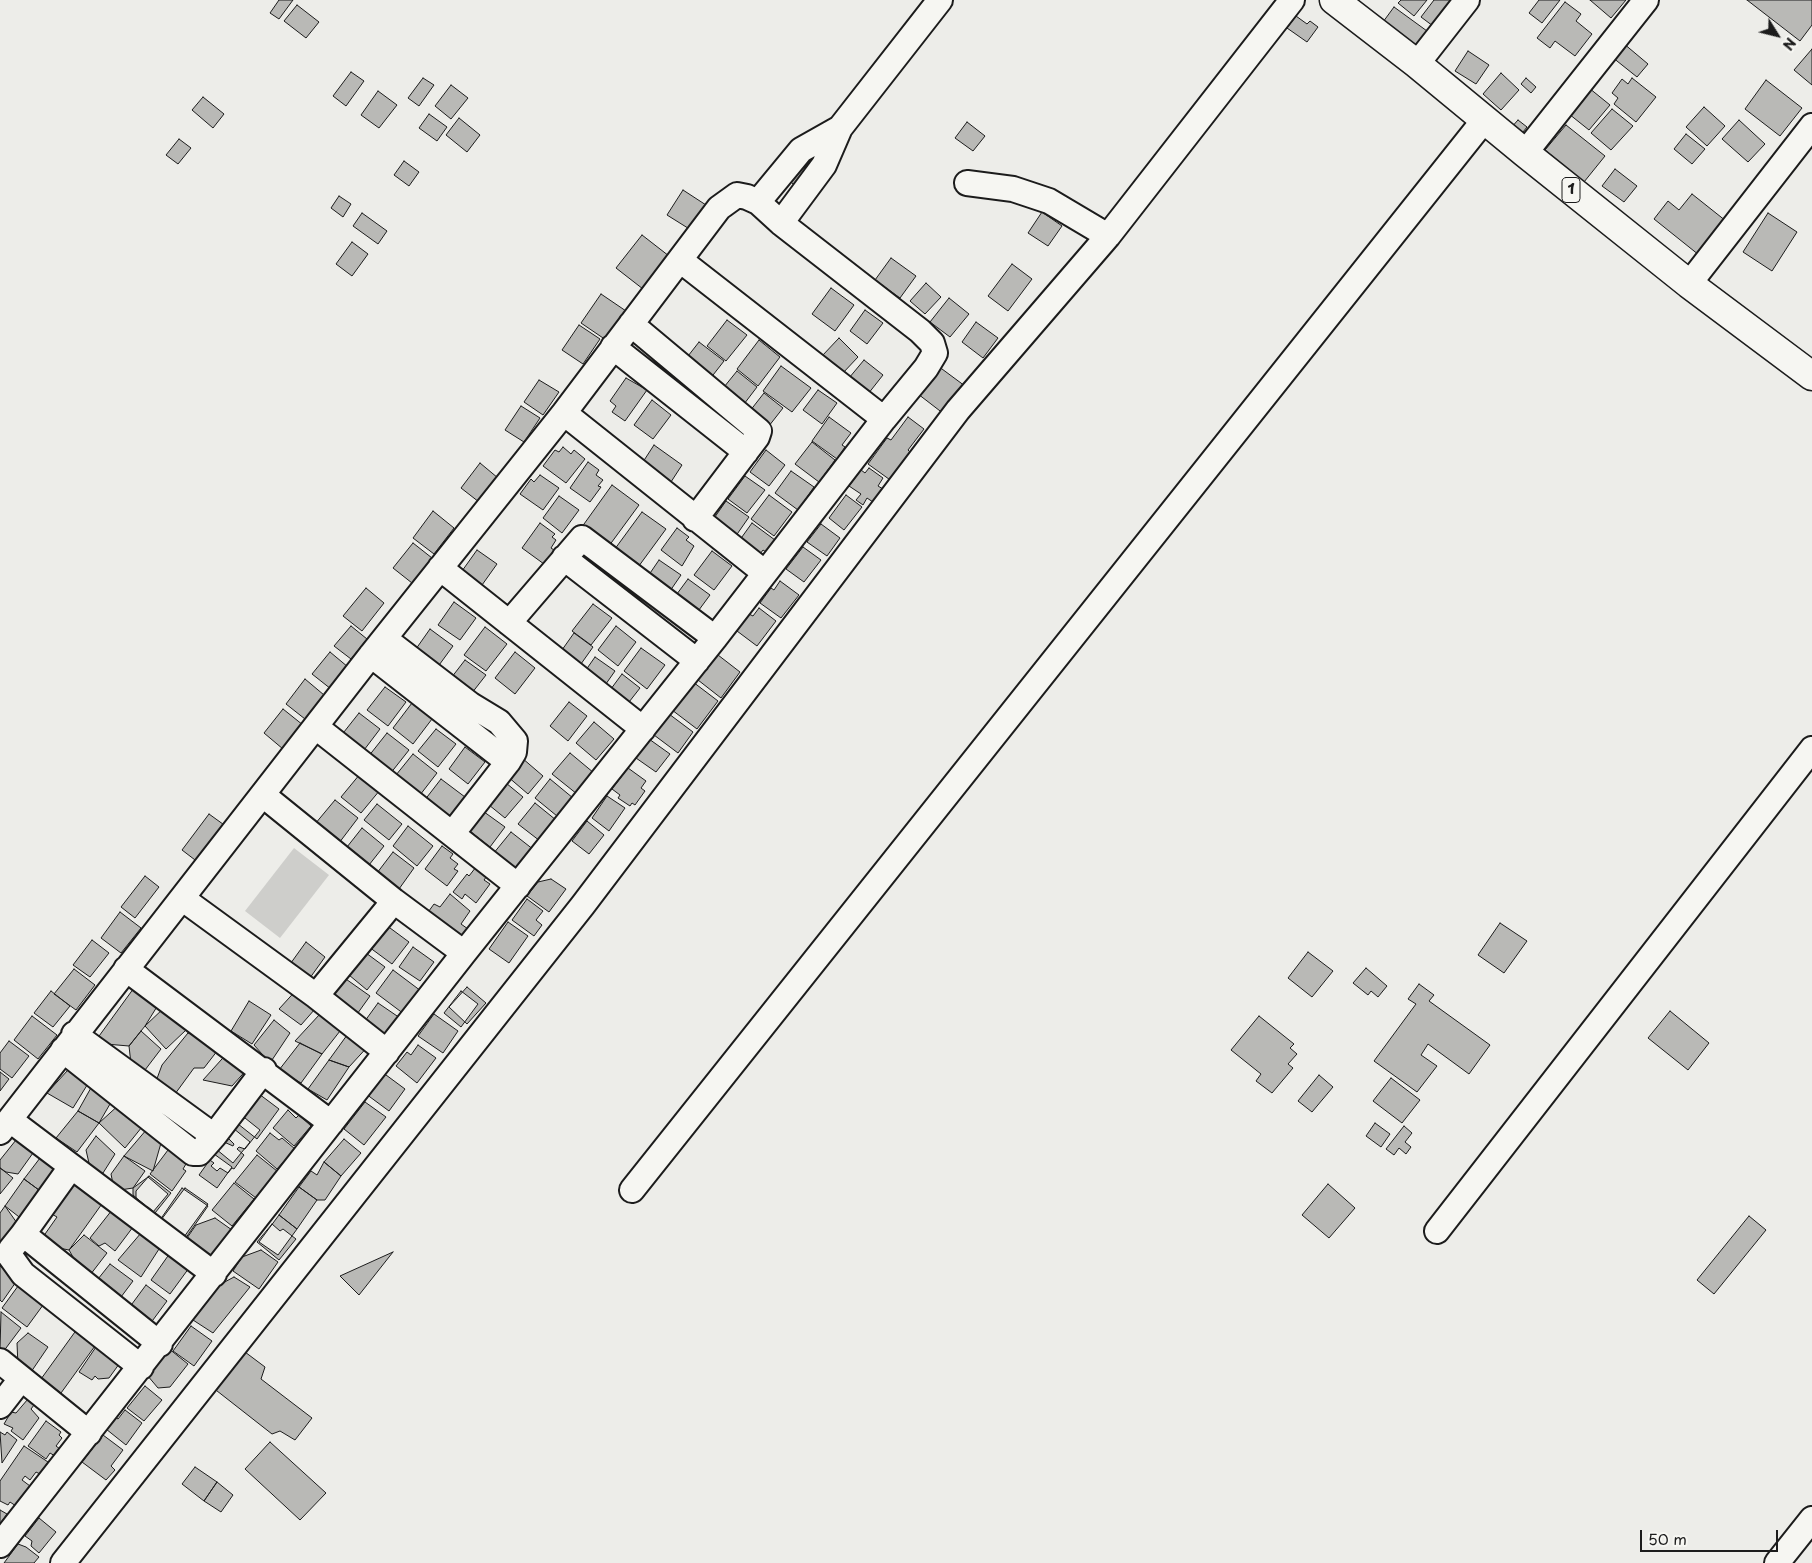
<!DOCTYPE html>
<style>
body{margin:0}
#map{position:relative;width:1812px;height:1563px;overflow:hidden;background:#edede9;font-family:"Playpen Sans",sans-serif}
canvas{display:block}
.north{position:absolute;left:1752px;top:10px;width:50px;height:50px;-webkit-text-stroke:4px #f6f6f2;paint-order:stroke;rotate:126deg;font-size:14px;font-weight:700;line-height:20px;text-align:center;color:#1c1c1c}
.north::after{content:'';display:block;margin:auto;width:18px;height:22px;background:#1c1c1c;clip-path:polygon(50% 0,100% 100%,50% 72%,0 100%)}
.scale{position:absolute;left:1640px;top:1530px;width:138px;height:22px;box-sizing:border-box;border:2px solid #1c1c1c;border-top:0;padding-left:6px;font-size:15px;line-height:18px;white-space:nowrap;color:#1c1c1c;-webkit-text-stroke:4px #f6f6f2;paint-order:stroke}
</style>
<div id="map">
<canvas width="1812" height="1563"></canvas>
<div class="north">N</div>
<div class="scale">50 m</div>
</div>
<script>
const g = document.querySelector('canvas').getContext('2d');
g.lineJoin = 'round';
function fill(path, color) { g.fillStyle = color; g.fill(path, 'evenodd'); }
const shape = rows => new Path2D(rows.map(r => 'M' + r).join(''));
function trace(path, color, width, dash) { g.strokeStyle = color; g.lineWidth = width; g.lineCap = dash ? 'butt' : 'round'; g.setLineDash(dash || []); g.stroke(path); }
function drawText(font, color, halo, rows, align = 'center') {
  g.font = font + ' "Playpen Sans",sans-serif'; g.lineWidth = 4; g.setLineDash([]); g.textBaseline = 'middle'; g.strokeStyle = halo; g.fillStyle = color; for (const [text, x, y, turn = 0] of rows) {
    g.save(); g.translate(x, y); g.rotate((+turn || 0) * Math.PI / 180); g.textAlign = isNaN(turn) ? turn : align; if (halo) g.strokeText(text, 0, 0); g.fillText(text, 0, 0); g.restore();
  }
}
fill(shape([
 [294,848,329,875,280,938,245,911]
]), '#cececb');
const building = shape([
 [279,0,293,0,279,19,270,13,279,0],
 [1401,0,1427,0,1414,16,1398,3,1401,0],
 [1434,0,1449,0,1456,6,1437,29,1421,17,1434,0],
 [1539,0,1560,0,1542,23,1529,13,1539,0],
 [1590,0,1626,0,1611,18,1590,0],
 [1747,0,1812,0,1812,25,1800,41,1747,0],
 [1565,2,1581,14,1576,21,1592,34,1575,56,1555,41,1550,48,1537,38,1565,2],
 [297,5,319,22,306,38,284,21,297,5],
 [1394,7,1427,31,1415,46,1383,22,1394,7],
 [1296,16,1307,24,1310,21,1318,27,1307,42,1287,28,1296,16],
 [1623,43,1648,64,1637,77,1612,57,1623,43],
 [1812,49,1812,85,1794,70,1812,49],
 [1468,51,1489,65,1476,84,1455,71,1468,51],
 [351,72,364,81,346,106,333,96,351,72],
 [1501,73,1519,90,1501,110,1483,94,1501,73],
 [423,78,434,85,419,106,408,98,423,78],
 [1526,78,1536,87,1531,93,1521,84,1526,78],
 [1632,78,1656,97,1636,122,1614,104,1618,98,1612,93,1622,79,1628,84,1632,78],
 [1766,80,1802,108,1780,136,1745,109,1766,80],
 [451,85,468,98,451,119,435,106,451,85],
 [1589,88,1610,105,1589,130,1569,114,1589,88],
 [378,91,397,105,379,128,361,115,378,91],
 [203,97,224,114,213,128,192,110,203,97],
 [1704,107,1725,126,1707,146,1686,127,1704,107],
 [1612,109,1633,126,1611,150,1591,133,1612,109],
 [429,114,447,127,437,141,419,128,429,114],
 [459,118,480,135,467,152,446,135,459,118],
 [1518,120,1527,127,1519,137,1510,129,1518,120],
 [1739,120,1765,144,1748,162,1722,139,1739,120],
 [967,122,985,136,973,151,955,138,967,122],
 [1566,125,1605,156,1584,182,1545,150,1566,125],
 [1686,134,1705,149,1692,164,1674,149,1686,134],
 [179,139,191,148,178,164,166,155,179,139],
 [404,161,419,172,409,186,394,175,404,161],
 [800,164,812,172,800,189,788,180,800,164],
 [1615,169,1637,186,1624,202,1602,186,1615,169],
 [683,190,706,205,691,230,667,215,683,190],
 [1692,194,1731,225,1704,259,1654,219,1668,201,1679,210,1692,194],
 [339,196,351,204,343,217,331,208,339,196],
 [1042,212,1062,226,1048,246,1028,233,1042,212],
 [362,213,387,231,378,244,353,226,362,213],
 [1768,213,1797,232,1772,271,1743,252,1768,213],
 [642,235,669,256,643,289,616,268,642,235],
 [352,242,368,254,352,276,336,264,352,242],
 [891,258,916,276,900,298,875,280,891,258],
 [1012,264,1032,279,1008,311,988,296,1012,264],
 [926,283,941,297,925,314,910,301,926,283],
 [831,288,854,305,835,331,812,314,831,288],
 [601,294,626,311,606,340,581,323,601,294],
 [949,298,969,314,950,337,930,322,949,298],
 [865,310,883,323,867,344,850,331,865,310],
 [727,320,747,335,726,361,707,346,727,320],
 [976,322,998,338,983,358,962,342,976,322],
 [579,325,600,339,583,364,562,350,579,325],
 [839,338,858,357,842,374,822,356,839,338],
 [759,340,780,357,758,386,737,369,759,340],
 [699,342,724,361,706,384,681,365,699,342],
 [864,360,883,375,868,394,849,378,864,360],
 [781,366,811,388,792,412,763,391,781,366],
 [938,366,965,386,944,414,918,394,938,366],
 [737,371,757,387,741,408,720,392,737,371],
 [626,378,647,390,625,421,612,412,616,406,610,401,626,378],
 [539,380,559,392,543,415,524,402,539,380],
 [818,390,837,403,822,424,803,410,818,390],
 [764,393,783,408,765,431,746,416,764,393],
 [652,400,671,415,653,439,634,425,652,400],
 [521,406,540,418,524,442,505,430,521,406],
 [829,417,851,433,842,445,845,447,837,459,812,441,829,417],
 [908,417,924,429,908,450,913,455,893,482,868,464,887,438,891,440,908,417],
 [812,442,835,460,819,482,795,464,812,442],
 [654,445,682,465,669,485,641,465,654,445],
 [563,447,571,454,574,450,585,459,566,483,543,466,555,450,559,452,563,447],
 [766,450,785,465,769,486,750,472,766,450],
 [588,462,599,470,596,475,603,480,598,486,601,487,590,502,570,488,588,462],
 [480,463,498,478,479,502,461,488,480,463],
 [869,468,883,478,878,486,883,489,873,502,867,498,863,505,856,500,861,494,849,486,861,470,865,473,869,468],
 [791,471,814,487,798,510,775,493,791,471],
 [540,475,559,488,543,510,520,494,531,479,534,482,540,475],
 [745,476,765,490,747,513,728,499,745,476],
 [612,485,639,505,606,550,579,531,612,485],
 [769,495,792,512,774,536,751,519,769,495],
 [846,495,862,507,844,530,829,518,846,495],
 [559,496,579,510,562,533,543,518,559,496],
 [726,501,749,517,733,540,710,524,726,501],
 [433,511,454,528,434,554,413,538,433,511],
 [642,512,666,529,633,574,609,557,642,512],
 [540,523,555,534,552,537,556,540,551,548,554,550,544,564,522,548,540,523],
 [752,523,775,540,766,552,763,550,754,562,734,548,752,523],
 [821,524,840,538,827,556,807,542,821,524],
 [677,528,689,537,686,540,694,546,682,566,661,550,677,528],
 [413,543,432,558,412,583,393,568,413,543],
 [803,547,821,560,804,582,786,569,803,547],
 [477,550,497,564,477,592,457,578,477,550],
 [712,551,732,566,714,590,694,575,712,551],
 [659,560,681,575,670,591,644,582,659,560],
 [688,579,710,595,693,618,671,602,688,579],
 [780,581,799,595,781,618,760,603,771,588,774,590,780,581],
 [366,588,384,603,362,631,343,616,366,588],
 [454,602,476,618,460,640,438,625,454,602],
 [593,604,612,618,591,645,572,631,593,604],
 [759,608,776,621,757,646,737,631,749,614,753,616,759,608],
 [351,626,367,639,351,659,334,646,351,626],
 [616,626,636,642,618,666,598,650,616,626],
 [485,627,507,644,486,671,464,655,485,627],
 [430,629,453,646,434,672,411,656,430,629],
 [574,633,593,647,576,671,557,657,574,633],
 [641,648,665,665,647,689,624,671,641,648],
 [330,652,348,667,331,689,312,674,330,652],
 [515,652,535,668,515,694,495,678,515,652],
 [718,655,740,672,721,698,698,680,718,655],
 [595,657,615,671,601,691,581,677,595,657],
 [465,660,486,675,468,698,448,682,465,660],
 [622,674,640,688,622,711,605,697,622,674],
 [305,679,324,695,305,719,286,704,305,679],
 [693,682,718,701,697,729,672,710,693,682],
 [385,687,406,702,388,726,367,710,385,687],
 [569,702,587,716,568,741,550,726,569,702],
 [412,703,432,719,413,744,393,728,412,703],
 [283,709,303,725,283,749,264,733,283,709],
 [359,713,380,729,361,754,340,737,359,713],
 [669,714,693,732,678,753,654,735,669,714],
 [594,722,614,739,596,760,576,743,594,722],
 [436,729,456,744,438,767,418,751,436,729],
 [387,733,409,750,390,774,368,757,387,733],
 [649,739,670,754,656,772,636,758,649,739],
 [465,747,485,762,468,784,449,769,465,747],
 [570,753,594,773,577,794,552,774,570,753],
 [413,754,437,773,420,795,396,775,413,754],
 [522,758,543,776,528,794,507,776,522,758],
 [628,768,646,781,641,788,645,791,635,805,632,803,630,806,618,798,620,795,612,789,628,768],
 [360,774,380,790,361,813,341,797,360,774],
 [441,779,465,797,447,820,424,801,441,779],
 [550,779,573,798,557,816,535,798,550,779],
 [506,783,523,797,505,818,489,805,506,783],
 [607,796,625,808,609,831,592,818,607,796],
 [335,800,358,818,339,843,315,824,335,800],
 [535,803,556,820,540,841,518,824,535,803],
 [377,804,402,824,389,840,364,820,377,804],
 [480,809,505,827,490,847,466,828,480,809],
 [209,814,227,827,199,863,182,850,209,814],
 [587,821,604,835,589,854,572,841,587,821],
 [408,826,433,846,417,866,393,846,408,826],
 [362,828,384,846,369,865,347,847,362,828],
 [511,832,534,850,516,872,493,854,511,832],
 [442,846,453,854,450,858,458,864,454,869,458,871,447,886,425,869,442,846],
 [393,852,414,868,399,889,377,873,393,852],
 [476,867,487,876,484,880,490,884,476,903,465,894,462,899,453,892,467,874,469,876,476,867],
 [145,876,159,887,135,918,121,907,145,876],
 [551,879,566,889,549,912,527,896,538,882,551,879],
 [450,894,470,911,461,924,468,929,460,939,423,919,434,904,440,907,450,894],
 [527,899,543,911,536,920,542,925,534,936,512,920,527,899],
 [120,912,141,928,121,953,101,938,120,912],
 [508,922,528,936,509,963,489,949,508,922],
 [1500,923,1527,941,1504,973,1478,955,1500,923],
 [386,925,409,942,392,964,369,947,386,925],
 [92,940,109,953,90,977,73,965,92,940],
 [306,942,325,957,307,982,288,967,306,942],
 [413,947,434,962,420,981,399,967,413,947],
 [1308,952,1333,971,1312,997,1288,978,1308,952],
 [366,953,385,967,367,990,349,975,366,953],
 [1366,968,1387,986,1378,997,1371,991,1368,995,1353,983,1366,968],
 [74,969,95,985,76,1010,54,994,74,969],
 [393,970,421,991,404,1014,376,993,393,970],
 [343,977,370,996,355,1017,328,998,343,977],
 [139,981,163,997,145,1026,129,1046,94,1043,139,981],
 [1419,984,1434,995,1429,1001,1490,1045,1469,1074,1428,1044,1421,1055,1437,1066,1417,1092,1374,1061,1416,1004,1408,999,1419,984],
 [300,986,322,1001,301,1025,279,1009,300,986],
 [467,987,486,1003,467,1024,449,1007,467,987],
 [51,991,70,1006,53,1027,34,1013,51,991],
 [461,991,478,1004,461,1027,444,1013,461,991],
 [249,1001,271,1015,252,1044,231,1031,249,1001],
 [378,1003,400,1018,384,1040,362,1025,378,1003],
 [165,1007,186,1030,166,1049,145,1026,165,1007],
 [1670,1011,1709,1043,1688,1070,1648,1038,1670,1011],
 [320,1014,340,1031,322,1054,295,1041,320,1014],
 [434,1014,458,1031,443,1053,418,1036,434,1014],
 [32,1016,57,1035,38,1059,14,1040,32,1016],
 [1259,1016,1294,1044,1290,1048,1297,1054,1288,1064,1293,1068,1272,1093,1256,1081,1261,1074,1231,1050,1259,1016],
 [274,1020,290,1033,270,1063,254,1045,274,1020],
 [141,1031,161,1049,145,1070,131,1064,129,1046,141,1031],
 [350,1031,371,1043,349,1067,329,1060,350,1031],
 [188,1033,221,1046,204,1068,194,1068,175,1094,155,1084,162,1065,188,1033],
 [9,1041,29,1056,12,1078,0,1069,0,1053,9,1041],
 [300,1043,322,1054,301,1083,279,1070,300,1043],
 [418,1045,436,1058,417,1083,396,1066,407,1052,411,1055,418,1045],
 [231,1049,250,1066,232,1086,203,1080,231,1049],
 [329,1060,349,1067,327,1100,308,1089,329,1060],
 [68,1070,89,1082,73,1108,47,1093,68,1070],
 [0,1072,9,1079,0,1091,0,1072],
 [382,1072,405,1089,389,1111,366,1094,382,1072],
 [1319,1075,1333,1087,1312,1112,1298,1101,1319,1075],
 [1391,1078,1420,1100,1402,1123,1373,1101,1391,1078],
 [92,1086,103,1092,110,1104,99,1123,78,1111,92,1086],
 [255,1091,279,1109,257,1139,233,1120,255,1091],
 [365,1102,386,1117,364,1145,344,1129,365,1102],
 [121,1103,146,1122,125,1148,99,1123,121,1103],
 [288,1110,296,1118,299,1115,311,1126,294,1146,273,1128,288,1110],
 [78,1111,99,1123,77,1152,56,1138,78,1111],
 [245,1118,260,1130,245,1149,239,1147,237,1149,244,1155,234,1169,232,1168,228,1173,220,1168,217,1171,211,1166,214,1163,207,1158,215,1148,218,1150,224,1142,233,1146,234,1144,227,1137,245,1118],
 [1375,1123,1390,1134,1381,1147,1366,1136,1375,1123],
 [1404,1126,1412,1133,1405,1142,1411,1147,1406,1154,1399,1148,1394,1155,1386,1149,1404,1126],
 [233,1128,250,1142,233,1163,216,1149,233,1128],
 [147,1129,157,1137,161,1143,153,1171,124,1156,147,1129],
 [270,1133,279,1140,282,1138,295,1149,277,1169,256,1151,270,1133],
 [96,1136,115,1154,103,1173,91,1172,86,1150,96,1136],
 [344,1139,361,1153,341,1176,324,1162,344,1139],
 [16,1140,33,1153,18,1174,6,1172,0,1168,0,1160,16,1140],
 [175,1148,183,1153,179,1158,186,1164,183,1169,186,1171,172,1191,150,1174,168,1150,175,1148],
 [214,1154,232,1167,217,1188,199,1175,214,1154],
 [257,1155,277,1171,256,1198,235,1182,257,1155],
 [124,1156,145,1171,133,1188,120,1190,113,1184,111,1174,124,1156],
 [40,1158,58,1171,43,1193,24,1179,40,1158],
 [324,1162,341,1176,325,1200,317,1200,299,1187,311,1171,317,1175,324,1162],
 [0,1168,13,1178,0,1194,0,1168],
 [149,1176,171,1193,155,1213,148,1207,144,1209,136,1203,136,1191,149,1176],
 [148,1177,168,1194,153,1212,133,1195,133,1188,148,1177],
 [24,1179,43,1193,23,1220,5,1206,24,1179],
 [234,1183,254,1199,232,1226,212,1210,234,1183],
 [72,1184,87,1188,104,1201,69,1250,38,1244,57,1217,48,1212,72,1184],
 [1328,1184,1355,1208,1329,1238,1302,1215,1328,1184],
 [299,1187,317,1200,297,1229,279,1215,299,1187],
 [182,1188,208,1206,183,1242,160,1220,182,1188],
 [185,1188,208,1204,181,1241,158,1224,185,1188],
 [5,1206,17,1223,3,1244,0,1242,0,1213,5,1206],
 [112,1210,133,1227,115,1251,105,1243,99,1246,90,1238,112,1210],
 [279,1215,297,1229,278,1255,259,1242,279,1215],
 [1749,1216,1766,1230,1714,1294,1697,1280,1749,1216],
 [215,1218,232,1230,213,1257,187,1238,196,1225,215,1218],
 [272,1224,280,1231,283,1229,296,1239,279,1260,257,1242,272,1224],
 [141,1233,159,1249,141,1277,118,1260,141,1233],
 [84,1235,107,1253,87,1279,70,1265,73,1257,69,1250,84,1235],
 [261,1250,278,1262,259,1289,233,1271,242,1257,261,1250],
 [393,1252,359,1295,340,1276,393,1252],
 [170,1253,189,1268,170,1294,151,1280,170,1253],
 [110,1264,133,1281,118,1301,94,1284,110,1264],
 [0,1266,18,1279,2,1302,0,1300,0,1266],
 [234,1277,250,1287,213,1333,193,1320,221,1284,234,1277],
 [21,1282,46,1301,27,1327,2,1308,21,1282],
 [146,1285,167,1301,147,1328,126,1312,146,1285],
 [1,1312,21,1328,3,1352,0,1350,1,1312],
 [80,1325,100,1339,61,1393,41,1379,80,1325],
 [191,1326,212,1341,194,1366,173,1351,191,1326],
 [28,1333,48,1347,31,1372,18,1366,17,1343,28,1333],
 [98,1344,122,1360,109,1378,98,1379,95,1376,92,1380,79,1372,98,1344],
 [168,1348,188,1364,170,1387,158,1388,147,1375,168,1348],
 [241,1349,265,1367,261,1379,312,1418,295,1440,280,1431,272,1434,212,1387,241,1349],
 [145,1386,162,1400,144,1421,127,1408,145,1386],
 [28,1399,34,1405,31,1409,39,1418,23,1440,11,1431,13,1428,4,1424,11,1412,16,1413,28,1399],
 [125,1410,142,1423,126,1445,106,1429,115,1417,118,1419,125,1410],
 [46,1421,61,1432,59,1435,62,1438,56,1446,60,1449,55,1456,50,1453,46,1459,28,1446,46,1421],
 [0,1432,5,1435,7,1432,17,1440,2,1463,0,1432],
 [103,1435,123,1450,111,1466,115,1470,106,1480,82,1462,103,1435],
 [270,1442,326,1493,300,1520,245,1469,270,1442],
 [24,1446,48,1462,40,1474,36,1472,30,1480,25,1476,22,1480,30,1486,16,1506,10,1502,8,1505,0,1501,0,1481,24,1446],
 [195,1467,217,1482,204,1501,182,1484,195,1467],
 [217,1482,233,1495,221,1512,204,1501,217,1482],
 [0,1510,7,1514,0,1524,0,1510],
 [39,1518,56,1532,39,1553,31,1546,32,1541,25,1536,39,1518],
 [18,1544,26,1547,39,1557,34,1563,4,1563,18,1544]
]);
fill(building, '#b9b9b6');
trace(building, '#1c1c1c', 1);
const minor = shape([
 [1417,64,1467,0],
 [1525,153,1646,0],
 [967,183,1013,189,1049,201,1108,236],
 [758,202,801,150,840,128],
 [781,223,824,165,840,128,940,0],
 [680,260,884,419],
 [1689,284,1812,126],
 [631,324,759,431,757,437,695,519],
 [613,347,746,452],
 [564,413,765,573],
 [564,558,697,661],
 [440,568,643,729],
 [509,623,582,538,715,638],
 [385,639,471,705,499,722,515,741,514,752,508,762,452,834],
 [371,655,508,762],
 [316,727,518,886],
 [263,795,394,901,464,953],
 [183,899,316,996,387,1052],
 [126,969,331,1123],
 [316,996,394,901],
 [74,1034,214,1136,264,1070],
 [63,1050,193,1153,199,1153,214,1136],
 [10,1120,214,1274],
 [0,1132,371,655,564,413,719,208,737,195,747,197,758,202,781,223,920,331,932,343,935,353,926,368,884,419,715,638,464,953,0,1545],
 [71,1167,23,1234,160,1344],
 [632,1190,1485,119],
 [1437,1231,1812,749],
 [23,1234,11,1249,10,1256,23,1274,141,1367],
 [0,1361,89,1433],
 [0,1406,21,1379],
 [63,1563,583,905,958,410,1108,236,1292,0],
 [1777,1563,1812,1519]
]);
const highway = shape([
 [1334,0,1417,64,1525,153,1689,284,1812,376]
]);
trace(minor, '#1c1c1c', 28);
trace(highway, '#1c1c1c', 31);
trace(minor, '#f6f6f2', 24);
trace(highway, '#f6f6f2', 28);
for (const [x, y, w] of [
 [1571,190,18]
]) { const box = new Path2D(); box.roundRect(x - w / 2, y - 12.5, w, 25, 4); g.fillStyle = '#f6f6f2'; g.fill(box); trace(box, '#1c1c1c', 1); }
drawText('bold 15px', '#1c1c1c', null, [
 ["1",1571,190]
]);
</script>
